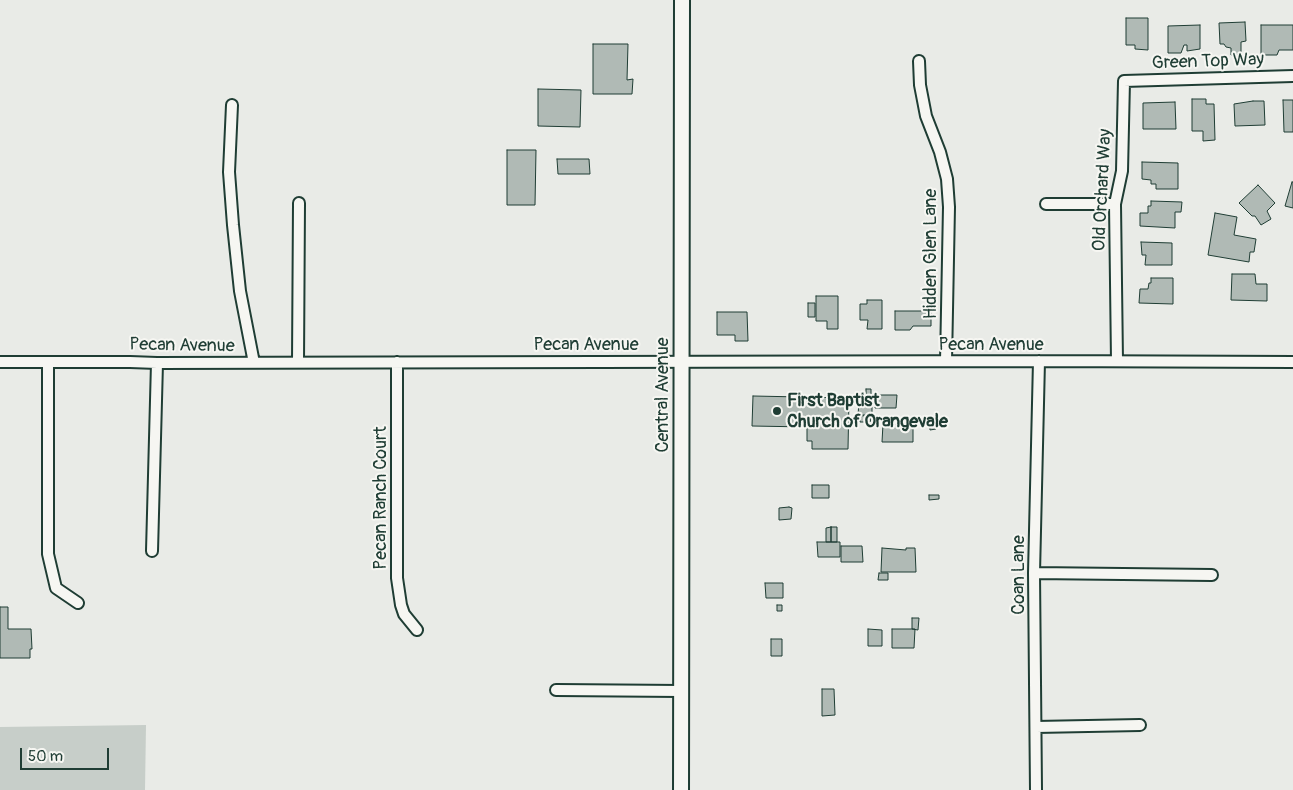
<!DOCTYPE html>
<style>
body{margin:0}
#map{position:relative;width:1293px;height:790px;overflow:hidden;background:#e9ebe7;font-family:Pangolin,sans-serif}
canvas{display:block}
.scale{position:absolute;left:20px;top:748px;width:89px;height:22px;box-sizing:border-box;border:2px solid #1f3d34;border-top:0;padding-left:6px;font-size:15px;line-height:18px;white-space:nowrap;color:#1f3d34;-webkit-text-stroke:4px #f6f6f2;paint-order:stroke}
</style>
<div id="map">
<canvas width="1293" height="790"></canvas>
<div class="scale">50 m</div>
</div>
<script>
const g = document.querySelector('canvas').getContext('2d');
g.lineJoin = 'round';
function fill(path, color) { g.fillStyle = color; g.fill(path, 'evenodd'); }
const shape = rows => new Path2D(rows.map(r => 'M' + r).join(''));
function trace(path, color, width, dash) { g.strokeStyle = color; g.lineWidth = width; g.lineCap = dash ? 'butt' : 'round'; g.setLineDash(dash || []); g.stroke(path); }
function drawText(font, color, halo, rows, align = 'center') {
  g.font = font + ' Pangolin,sans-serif'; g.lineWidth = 4; g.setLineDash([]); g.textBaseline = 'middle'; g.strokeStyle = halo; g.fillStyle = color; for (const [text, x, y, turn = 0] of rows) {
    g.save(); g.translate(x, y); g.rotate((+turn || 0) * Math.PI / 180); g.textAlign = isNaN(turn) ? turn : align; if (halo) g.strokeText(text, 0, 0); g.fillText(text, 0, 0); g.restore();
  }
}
fill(shape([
 [146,725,145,790,0,790,0,727]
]), '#c7cec9');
const building = shape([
 [1126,18,1148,18,1148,50,1135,49,1135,45,1126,45,1126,18],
 [1245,22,1246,41,1241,42,1241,55,1231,55,1231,48,1226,47,1224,44,1220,44,1219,23,1245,22],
 [1200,25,1200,49,1187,51,1187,45,1184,45,1181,53,1168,53,1168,26,1200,25],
 [1261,25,1293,25,1293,50,1279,50,1277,55,1261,55,1261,25],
 [593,44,628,44,627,80,633,79,632,94,593,94,593,44],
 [538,89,581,90,580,127,538,126,538,89],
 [1192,99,1206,99,1206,104,1214,104,1215,140,1203,141,1203,131,1192,131,1192,99],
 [1283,100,1293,100,1293,132,1284,132,1283,100],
 [1253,101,1264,101,1265,125,1235,126,1234,104,1253,101],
 [1175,102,1176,129,1143,129,1143,103,1175,102],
 [507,150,536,150,535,205,507,205,507,150],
 [557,159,589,159,590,174,558,174,557,159],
 [1142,162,1178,163,1178,189,1156,189,1156,184,1151,184,1151,180,1142,179,1142,162],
 [1292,182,1293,182,1293,208,1285,206,1292,182],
 [1258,185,1275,203,1267,211,1271,219,1261,225,1255,216,1252,216,1239,203,1258,185],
 [1151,201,1182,202,1181,212,1175,212,1175,228,1140,226,1140,213,1148,213,1148,206,1151,206,1151,201],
 [1215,213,1237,217,1234,235,1256,239,1254,252,1250,252,1249,262,1208,255,1215,213],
 [1141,242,1172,243,1172,265,1145,265,1146,255,1142,255,1141,242],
 [1232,274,1255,274,1256,284,1267,284,1267,301,1231,300,1232,274],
 [1151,278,1173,278,1173,304,1139,303,1140,289,1148,289,1149,283,1151,283,1151,278],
 [816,296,838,296,838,329,827,329,827,321,816,321,816,296],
 [867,300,882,300,882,329,867,329,868,320,860,320,860,304,867,304,867,300],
 [808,303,815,303,815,317,808,317,808,303],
 [895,311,931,311,931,326,913,326,910,330,895,330,895,311],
 [717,312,747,312,748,341,735,341,735,335,717,335,717,312],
 [866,389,871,389,871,400,866,400,866,389],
 [876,395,897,395,896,408,875,408,876,395],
 [753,396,849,398,848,449,812,449,812,441,807,441,807,427,752,426,753,396],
 [859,402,870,402,872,404,872,415,858,415,859,402],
 [872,415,870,422,860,422,860,416,872,415],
 [936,416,936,429,930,430,929,417,936,416],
 [883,424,913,425,913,442,882,442,883,424],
 [812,485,829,485,829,498,812,498,812,485],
 [929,495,939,495,939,499,929,500,929,495],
 [789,507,792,508,791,519,779,520,779,508,789,507],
 [831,527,837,527,837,542,831,542,831,527],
 [831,527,831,542,826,542,826,528,831,527],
 [817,542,840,542,840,557,818,557,817,542],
 [841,546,862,546,863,562,841,562,841,546],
 [882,548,906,550,906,548,915,548,916,572,881,572,882,548],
 [879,573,888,573,888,580,878,580,879,573],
 [765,583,783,583,783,598,766,598,765,583],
 [777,605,782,605,782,611,777,611,777,605],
 [0,607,8,607,8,629,31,629,32,649,30,649,30,658,0,658,0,607],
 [912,618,919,618,918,630,912,629,912,618],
 [868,629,882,630,882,646,868,646,868,629],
 [892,629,915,629,914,648,892,648,892,629],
 [771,639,782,639,782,656,771,656,771,639],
 [822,689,834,689,835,715,822,716,822,689]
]);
fill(building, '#b0bab5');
trace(building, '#1f3d34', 1);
const street = shape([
 [919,61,920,85,926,116,940,152,947,179,949,207,946,361],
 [232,105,229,172,233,225,240,291,254,363],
 [1046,204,1115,204],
 [1117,361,1115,204,1122,171,1124,81,1293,76],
 [0,362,130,362,157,363,1039,361,1293,362],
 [48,362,48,554,56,588,78,603],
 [298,362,299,203],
 [397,362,397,578,401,605,404,614,417,630],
 [152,551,157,363],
 [1034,573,1212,575],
 [556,690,681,691],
 [1036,727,1140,725],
 [1036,790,1034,573,1039,361]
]);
const secondary = shape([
 [681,790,682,0]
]);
trace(street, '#1f3d34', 14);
trace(secondary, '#1f3d34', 18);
trace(street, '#f6f6f2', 10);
trace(secondary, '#f6f6f2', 14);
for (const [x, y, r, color] of [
 [777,411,5,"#1f3d34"]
]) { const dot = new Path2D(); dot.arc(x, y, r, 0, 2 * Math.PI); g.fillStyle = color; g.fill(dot); trace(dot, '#f6f6f2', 2); }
drawText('18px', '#1f3d34', '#f6f6f2', [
 ["Green Top Way",1208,62,-2],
 ["Old Orchard Way",1103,190,-87],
 ["Hidden Glen Lane",931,254,-90],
 ["Pecan Avenue",586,345],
 ["Pecan Avenue",991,345],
 ["Pecan Avenue",182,346,1],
 ["Central Avenue",663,395,-90],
 ["Pecan Ranch Court",381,498,-90],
 ["Coan Lane",1019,575,-90]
]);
drawText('bold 18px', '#1f3d34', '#f6f6f2', [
 ["First Baptist",787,401],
 ["Church of Orangevale",787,422]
], 'left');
</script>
